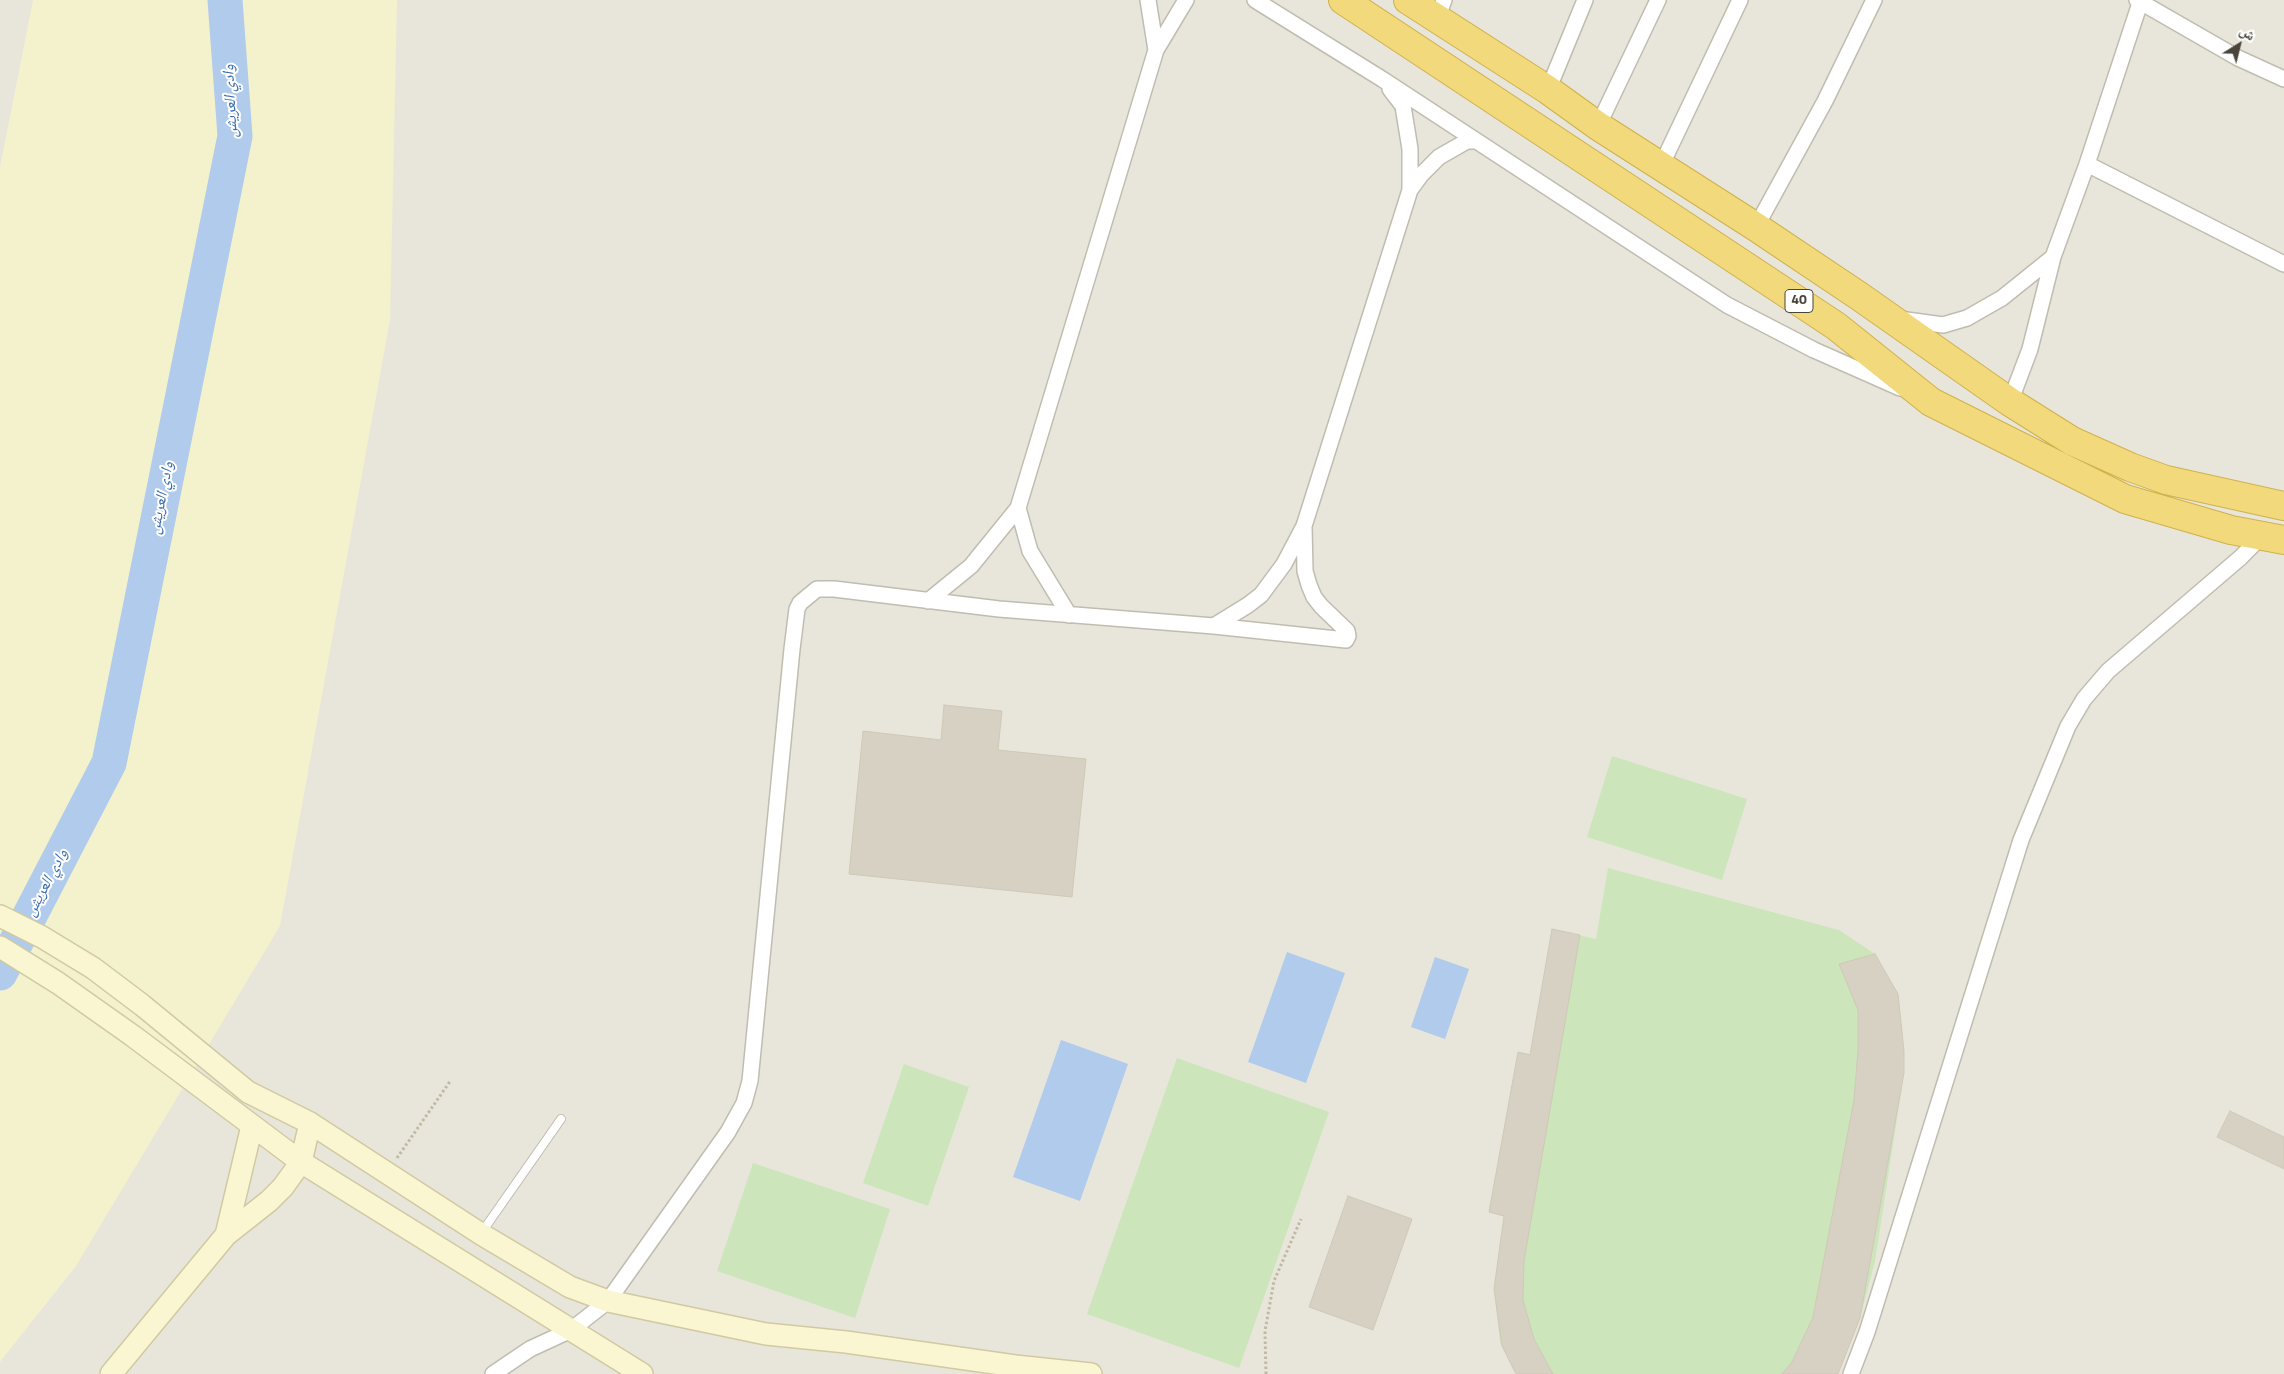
<!DOCTYPE html>
<meta charset="utf-8">
<style>
body{margin:0}
#map{position:relative;width:2284px;height:1374px;overflow:hidden;background:#f5f4ed;font-family:"Titillium Web","Noto Naskh Arabic",sans-serif}
canvas{display:block}
.north{position:absolute;left:2214px;top:20px;width:50px;height:50px;-webkit-text-stroke:4px #fff;paint-order:stroke;rotate:36deg;font-size:14px;font-weight:700;line-height:20px;text-align:center;color:#49453b}
.north::after{content:'';display:block;margin:auto;width:18px;height:22px;background:#49453b;clip-path:polygon(50% 0,100% 100%,50% 72%,0 100%)}
</style>
<div id="map">
<canvas width="2284" height="1374"></canvas>
<div class="north">ش</div>
</div>
<script>
const g = document.querySelector('canvas').getContext('2d');
g.lineJoin = 'round';
function fill(path, color) { g.fillStyle = color; g.fill(path, 'evenodd'); }
const shape = rows => new Path2D(rows.map(r => 'M' + r).join(''));
function trace(path, color, width, dash) { g.strokeStyle = color; g.lineWidth = width; g.lineCap = dash ? 'butt' : 'round'; g.setLineDash(dash || []); g.stroke(path); }
function drawText(font, color, halo, rows, align = 'center') {
  g.font = font + ' "Titillium Web","Noto Naskh Arabic",sans-serif'; g.lineWidth = 4; g.setLineDash([]); g.textBaseline = 'middle'; g.strokeStyle = halo; g.fillStyle = color; for (const [text, x, y, turn = 0] of rows) {
    g.save(); g.translate(x, y); g.rotate((+turn || 0) * Math.PI / 180); g.textAlign = isNaN(turn) ? turn : align; if (halo) g.strokeText(text, 0, 0); g.fillText(text, 0, 0); g.restore();
  }
}
fill(shape([
 [0,0,2284,0,2284,1374,0,1374]
]), '#e8e6db');
fill(shape([
 [1612,756,1747,799,1722,880,1587,837],
 [1608,868,1839,930,1875,954,1898,994,1904,1051,1904,1073,1875,1261,1860,1318,1838,1374,1516,1374,1500,1342,1494,1289,1504,1216,1489,1212,1518,1052,1530,1054,1552,929,1596,939],
 [1177,1058,1329,1112,1239,1368,1087,1314],
 [904,1064,969,1087,928,1206,863,1183],
 [753,1163,890,1209,855,1318,717,1271]
]), '#cce5ba');
fill(shape([
 [33,0,397,0,390,320,280,926,76,1266,0,1362,0,167]
]), '#f4f1cd');
fill(shape([
 [1287,952,1345,973,1306,1083,1248,1062],
 [1435,957,1469,969,1445,1039,1411,1027],
 [1061,1040,1128,1064,1080,1201,1013,1177]
]), '#b0cbeb');
trace(shape([
 [0,973,109,763,235,136,225,0]
]), '#b0cbeb', 35);
const building = shape([
 [944,705,1002,711,998,750,1086,759,1072,897,849,874,863,731,941,740,944,705],
 [1552,929,1580,935,1524,1261,1523,1300,1534,1339,1553,1374,1516,1374,1502,1346,1494,1289,1504,1216,1489,1212,1518,1052,1530,1055,1552,929],
 [1875,954,1898,994,1904,1051,1904,1073,1860,1318,1838,1374,1782,1374,1792,1362,1813,1317,1854,1100,1858,1051,1858,1010,1839,964,1875,954],
 [2230,1111,2284,1137,2284,1169,2217,1137,2230,1111],
 [1348,1196,1412,1219,1373,1330,1309,1307,1348,1196]
]);
fill(building, '#d6d1c3');
trace(building, '#d0c9b7', 1);
const lane = shape([
 [482,1232,561,1119]
]);
const street = shape([
 [1148,0,1156,50],
 [1255,0,1382,79,1727,305,1814,350,1900,388],
 [2137,0,2238,58,2284,79],
 [1437,19,1444,0],
 [1390,89,1403,106,1410,149,1410,190],
 [1548,90,1585,0],
 [1598,126,1658,0],
 [2087,164,2284,264],
 [1661,166,1740,0],
 [1756,227,1825,101,1874,0],
 [1899,319,1943,325,1967,318,2002,298,2053,257],
 [2010,402,2030,349,2053,257,2087,164,2141,0],
 [1018,508,1030,551,1069,615],
 [928,601,971,566,1018,508,1156,50,1186,0],
 [1214,626,1248,605,1261,595,1284,564,1304,526,1410,190,1421,175,1439,157,1467,141,1475,141],
 [493,1374,530,1349,571,1330,608,1301,728,1132,744,1103,750,1081,792,649,797,609,800,603,817,589,834,589,999,609,1214,626,1346,640,1348,636,1347,631,1321,606,1314,597,1309,585,1305,571,1304,526],
 [1851,1374,1867,1332,2021,840,2068,726,2084,699,2108,671,2240,558,2263,535]
]);
const secondary = shape([
 [0,916,42,937,93,968,142,1005,248,1092,310,1123,481,1234,570,1287,608,1301,766,1334,846,1342,1015,1366,1091,1374],
 [0,947,58,983,133,1036,301,1162,642,1374],
 [226,1235,252,1126],
 [111,1374,226,1235,269,1201,283,1187,301,1162,310,1123]
]);
const highway = shape([
 [1343,0,1836,326,1931,402,2125,499,2231,530,2284,540],
 [1408,0,1548,90,1598,126,1756,227,1859,296,2010,402,2072,441,2130,467,2166,480,2284,506]
]);
trace(lane, '#c0bcb0', 10);
trace(street, '#c0bcb0', 18);
trace(secondary, '#d0c9a1', 24);
trace(highway, '#d0b14c', 30);
trace(shape([
 [397,1158,451,1080],
 [1266,1374,1265,1331,1274,1281,1301,1219]
]), '#c0baa2', 3, [2.5, 2.5]);
trace(lane, '#fff', 8);
trace(street, '#fff', 15);
trace(secondary, '#faf6d2', 21);
trace(highway, '#f1d97c', 28);
for (const [x, y, w] of [
 [1799,301,28]
]) { const box = new Path2D(); box.roundRect(x - w / 2, y - 11.5, w, 23, 4); g.fillStyle = '#fff'; g.fill(box); trace(box, '#49453b', 1); }
drawText('bold 14px', '#49453b', null, [
 ["40",1799,301]
]);
drawText('italic 16px', '#3c6eac', '#fff', [
 ["وادي العريش",231,101,-93],
 ["وادي العريش",162,498,-79],
 ["وادي العريش",47,883,-62]
]);
</script>
